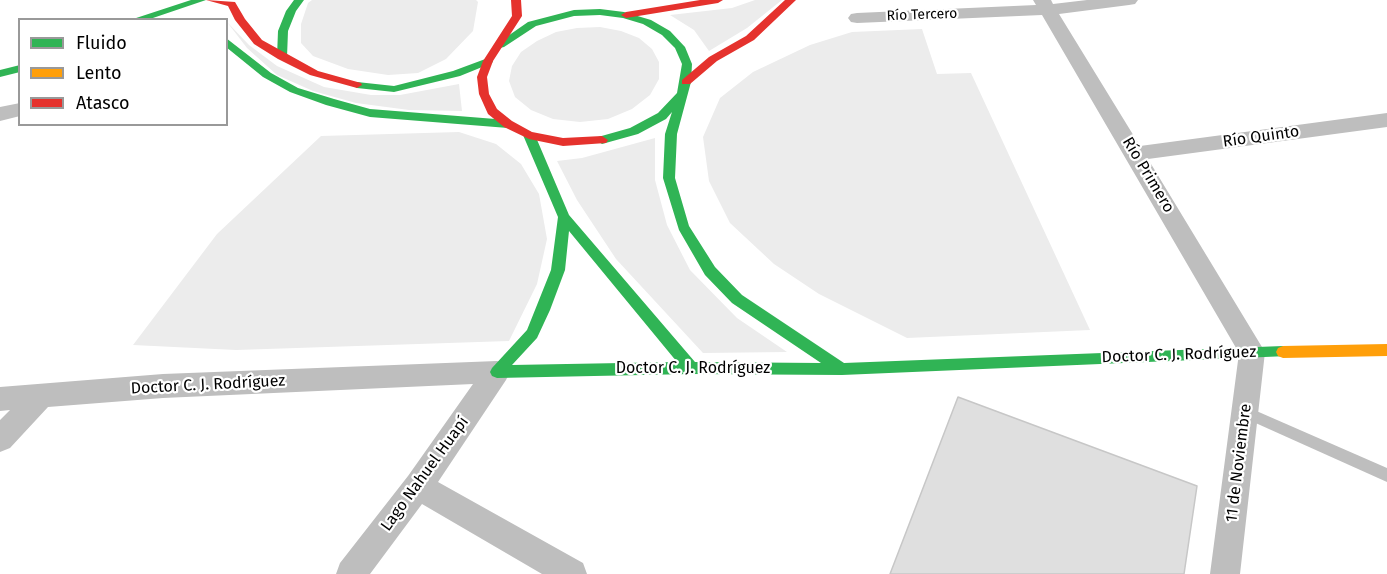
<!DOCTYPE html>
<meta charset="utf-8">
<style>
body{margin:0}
#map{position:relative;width:1387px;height:574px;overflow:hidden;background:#fff;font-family:"Fira Sans",sans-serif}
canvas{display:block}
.legend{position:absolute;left:18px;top:18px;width:210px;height:108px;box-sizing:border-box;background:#fff;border:2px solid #999;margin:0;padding:8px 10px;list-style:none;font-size:18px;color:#000}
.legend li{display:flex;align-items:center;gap:12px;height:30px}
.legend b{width:30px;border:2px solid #999}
</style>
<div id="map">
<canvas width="1387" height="574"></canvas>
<ul class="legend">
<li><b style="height:8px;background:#30b455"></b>Fluido</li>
<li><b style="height:8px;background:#ff9f0a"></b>Lento</li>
<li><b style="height:8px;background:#e5322d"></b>Atasco</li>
</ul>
</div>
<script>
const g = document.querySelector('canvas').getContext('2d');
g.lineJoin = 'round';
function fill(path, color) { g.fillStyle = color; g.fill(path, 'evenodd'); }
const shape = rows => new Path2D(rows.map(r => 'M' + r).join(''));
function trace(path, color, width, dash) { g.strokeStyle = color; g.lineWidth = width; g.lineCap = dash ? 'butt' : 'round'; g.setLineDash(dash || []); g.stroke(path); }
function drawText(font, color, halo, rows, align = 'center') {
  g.font = font + ' "Fira Sans",sans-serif'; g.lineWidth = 4.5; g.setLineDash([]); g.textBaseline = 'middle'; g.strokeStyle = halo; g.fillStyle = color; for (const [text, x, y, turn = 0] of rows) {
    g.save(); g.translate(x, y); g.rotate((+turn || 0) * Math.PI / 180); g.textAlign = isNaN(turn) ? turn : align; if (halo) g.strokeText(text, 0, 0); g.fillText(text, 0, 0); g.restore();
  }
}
fill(shape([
 [312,0,476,0,478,2,473,31,446,59,418,73,388,75,348,69,313,56,301,43,301,24,308,3],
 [755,0,782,0,747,28,709,51,694,30,670,15,732,8],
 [227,22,249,45,277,66,324,87,371,95,400,95,459,84,462,111,409,110,356,103,313,91,277,75,247,48],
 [600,27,621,31,639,38,652,49,659,62,659,79,650,95,632,109,608,119,580,122,553,119,531,110,515,97,509,81,512,66,521,52,537,41,556,32,577,28],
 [922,29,937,74,971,73,1090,330,907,338,819,294,774,264,730,223,709,181,703,137,720,98,753,72,810,45,852,32],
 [459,132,496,144,521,164,539,194,547,239,537,284,509,341,236,350,133,345,217,234,321,136],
 [655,138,655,180,667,225,690,270,737,318,787,352,703,353,616,259,577,200,557,161,582,158]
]), '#ececec');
const building = shape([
 [958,397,1197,486,1184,574,890,574,958,397]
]);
fill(building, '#dfdfdf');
trace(building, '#c7c7c7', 1.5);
fill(shape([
 [1245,406,1387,468,1387,482,1240,416,1238,412,1240,408,1245,406]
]), '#bebebe');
fill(shape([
 [1033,0,1051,0,1053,4,1087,0,1138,0,1135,4,1129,5,1059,14,1140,146,1387,113,1387,127,1148,159,1265,352,1240,574,1210,574,1239,353,1042,15,857,23,851,22,848,18,851,14,857,13,1036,5,1033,0],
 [20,103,20,116,0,121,0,107,20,103],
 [497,361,506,364,510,372,506,380,438,482,583,563,587,574,542,574,422,504,370,574,336,574,340,563,408,476,473,384,163,398,48,407,10,448,0,452,0,420,10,410,0,411,0,387,163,374,497,361]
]), '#bebebe');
fill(shape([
 [191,0,206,0,147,20,130,20,191,0],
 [294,0,304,0,296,11,288,31,287,57,282,60,277,57,278,31,286,11,294,0],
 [600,9,624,12,651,20,670,31,685,47,692,64,691,82,677,134,675,178,689,226,715,267,742,295,844,363,1283,346,1288,348,1290,352,1288,356,842,375,691,374,497,378,492,376,490,372,492,368,527,330,551,270,558,217,523,135,529,131,535,135,569,215,695,362,821,363,732,303,705,275,679,230,663,178,665,134,672,112,666,119,638,134,602,144,596,140,598,137,630,128,658,113,677,93,682,64,675,48,662,35,643,24,623,18,600,15,574,16,536,26,504,47,500,48,495,45,528,22,574,10,600,9],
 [569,231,677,362,512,365,537,338,550,310,565,270,569,231],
 [226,38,271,73,298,88,334,99,370,109,508,120,514,124,508,128,370,117,326,105,290,92,263,77,226,47,226,38],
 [488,58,493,61,492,63,460,76,394,92,357,88,352,85,357,82,394,86,453,71,488,58],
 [20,65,20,72,0,77,0,70,20,65]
]), '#30b455');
fill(shape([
 [1387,344,1387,356,1283,358,1278,356,1276,352,1278,348,1283,346,1387,344]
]), '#ff9f0a');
fill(shape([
 [206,0,235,2,245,19,262,40,318,71,361,83,362,85,357,88,310,75,278,59,254,44,235,20,228,6,206,0],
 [511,0,521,0,522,16,493,61,487,77,489,94,497,109,512,121,532,132,563,138,602,136,608,140,606,143,563,146,529,139,504,127,488,114,479,94,477,77,483,61,512,16,511,0],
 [700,0,723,0,718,3,626,18,621,15,626,12,700,0],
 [785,0,796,0,754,40,717,61,690,84,682,84,682,80,709,57,746,36,785,0]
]), '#e5322d');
drawText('14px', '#000', '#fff', [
 ["Río Tercero",922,15,-2]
]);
drawText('16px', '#000', '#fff', [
 ["Río Quinto",1261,137,-8],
 ["Río Primero",1148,175,59],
 ["Doctor C. J. Rodríguez",1179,355,-2],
 ["Doctor C. J. Rodríguez",693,369],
 ["Doctor C. J. Rodríguez",208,385,-3],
 ["11 de Noviembre",1239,463,-83],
 ["Lago Nahuel Huapí",425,474,-54]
]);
</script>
